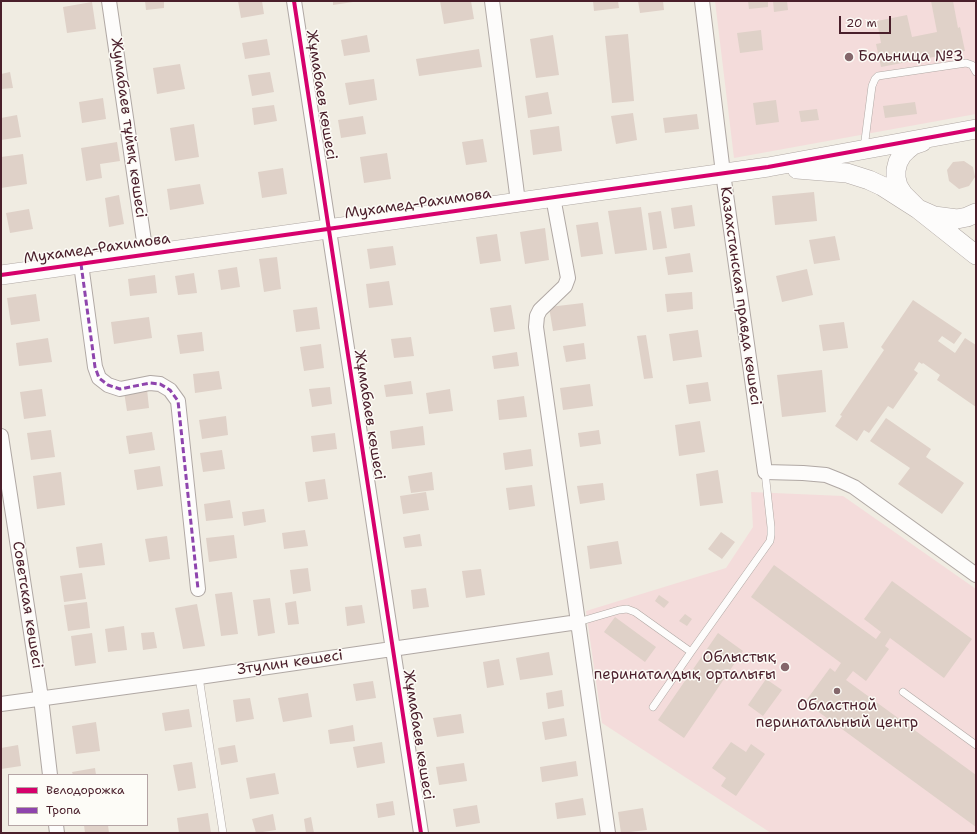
<!DOCTYPE html>
<meta charset="utf-8">
<style>
body{margin:0}
#map{position:relative;width:977px;height:834px;overflow:hidden;background:#f0ece2;font-family:"Shantell Sans",sans-serif}
canvas{display:block}
.frame{position:absolute;inset:0;border:2px solid #4a1f2b;pointer-events:none}
.legend{position:absolute;left:8px;top:774px;width:140px;height:52px;box-sizing:border-box;background:#fdfcf7;border:1px solid #b5a4a5;margin:0;padding:5px 7px;list-style:none;font-size:12px;color:#4a1f2b}
.legend li{display:flex;align-items:center;gap:8px;height:20px}
.legend b{width:20px;border:1px solid #b5a4a5}
.scale{position:absolute;left:839px;top:16px;width:52px;height:18px;box-sizing:border-box;border:2px solid #4a1f2b;border-top:0;padding-left:5px;font-size:12px;line-height:14px;white-space:nowrap;color:#4a1f2b;-webkit-text-stroke:3px #fdfcf7;paint-order:stroke}
</style>
<div id="map">
<canvas width="977" height="834"></canvas>
<div class="frame"></div>
<ul class="legend">
<li><b style="height:5px;background:#d6006c"></b>Велодорожка</li>
<li><b style="height:5px;background:#8e44ad"></b>Тропа</li>
</ul>
<div class="scale">20 m</div>
</div>
<script>
const g = document.querySelector('canvas').getContext('2d');
g.lineJoin = 'round';
function fill(path, color) { g.fillStyle = color; g.fill(path, 'evenodd'); }
const shape = rows => new Path2D(rows.map(r => 'M' + r).join(''));
function trace(path, color, width, dash) { g.strokeStyle = color; g.lineWidth = width; g.lineCap = dash ? 'butt' : 'round'; g.setLineDash(dash || []); g.stroke(path); }
function drawText(font, color, halo, rows, align = 'center') {
  g.font = font + ' "Shantell Sans",sans-serif'; g.lineWidth = 3; g.setLineDash([]); g.textBaseline = 'middle'; g.strokeStyle = halo; g.fillStyle = color; for (const [text, x, y, turn = 0] of rows) {
    g.save(); g.translate(x, y); g.rotate((+turn || 0) * Math.PI / 180); g.textAlign = isNaN(turn) ? turn : align; if (halo) g.strokeText(text, 0, 0); g.fillText(text, 0, 0); g.restore();
  }
}
fill(shape([
 [715,1,976,1,976,114,734,158],
 [751,492,843,496,976,589,976,833,771,833,602,723,586,611,726,568,753,527]
]), '#f4dcdb');
fill(shape([
 [145,1,164,1,164,8,146,10],
 [238,1,262,1,264,14,241,18],
 [333,1,353,1,353,2,333,5],
 [440,1,471,1,474,19,444,24],
 [593,1,618,1,619,8,594,11],
 [638,1,663,1,664,10,640,13],
 [748,1,768,1,768,7,749,9],
 [773,1,787,1,788,10,774,12],
 [931,1,953,1,958,28,960,27,965,51,881,67,876,44,881,43,877,21,907,15,912,37,937,32],
 [92,2,96,29,67,33,63,7],
 [761,30,763,50,740,53,737,33],
 [628,34,634,101,612,103,605,36],
 [367,35,370,52,344,56,341,40],
 [553,35,559,75,536,78,530,39],
 [267,39,270,55,245,59,242,43],
 [479,49,482,67,419,76,416,59],
 [180,64,185,89,157,94,153,68],
 [10,72,13,88,1,89,1,74],
 [270,72,274,92,252,96,248,75],
 [374,79,377,100,349,105,345,83],
 [548,92,552,114,528,118,525,96],
 [103,98,106,119,82,123,79,102],
 [776,100,779,122,756,125,753,103],
 [915,102,917,114,885,118,883,106],
 [274,105,277,121,254,125,252,108],
 [817,109,819,120,801,122,799,111],
 [633,113,637,140,616,144,611,116],
 [697,114,699,129,665,133,663,118],
 [17,115,21,137,1,140,1,118],
 [363,116,366,134,341,138,338,120],
 [194,124,199,157,175,161,170,128],
 [559,126,562,151,533,155,530,130],
 [483,139,487,162,466,165,462,142],
 [117,142,120,161,100,164,102,178,86,181,81,148],
 [387,153,391,179,364,183,360,157],
 [23,154,27,184,1,188,1,157],
 [964,161,973,167,975,177,969,186,959,189,949,181,947,170,953,162],
 [283,168,287,194,262,198,258,172],
 [200,184,204,204,170,210,167,189],
 [814,192,817,221,775,225,772,196],
 [119,195,124,224,109,227,105,198],
 [692,205,695,226,674,229,671,208],
 [641,207,647,250,615,254,608,211],
 [29,209,33,229,10,233,6,213],
 [661,211,667,248,653,250,648,213],
 [598,222,603,254,581,257,576,225],
 [545,228,549,260,525,264,520,232],
 [497,234,501,261,480,264,476,237],
 [835,236,840,260,814,264,809,240],
 [393,246,396,265,370,269,367,249],
 [690,253,693,272,668,275,665,257],
 [277,257,281,289,264,292,259,259],
 [237,267,240,287,221,290,218,270],
 [807,269,813,295,782,302,776,276],
 [194,273,197,293,178,295,175,276],
 [155,275,157,293,130,296,128,279],
 [389,281,393,305,369,308,366,284],
 [692,292,693,309,667,312,665,294],
 [36,294,40,321,11,325,7,298],
 [913,300,962,333,954,344,942,336,938,341,955,353,965,338,976,345,976,407,937,380,940,375,923,363,922,364,919,362,914,370,918,373,893,409,888,406,869,433,864,430,857,441,835,426,842,416,840,415,884,350,881,347],
 [583,303,586,326,553,331,549,307],
 [511,305,515,329,494,332,490,308],
 [317,307,320,329,296,332,293,310],
 [149,317,152,338,114,344,111,322],
 [844,322,848,348,823,351,819,325],
 [698,330,702,357,673,361,669,334],
 [202,332,204,351,180,354,177,335],
 [646,335,653,378,644,379,637,336],
 [411,337,414,356,394,358,391,339],
 [48,338,52,362,19,366,16,343],
 [584,343,586,359,566,362,563,346],
 [321,344,324,368,304,371,300,347],
 [517,352,519,366,494,369,492,356],
 [822,370,826,412,782,417,777,375],
 [219,371,222,389,195,393,193,374],
 [411,381,413,394,386,397,384,385],
 [708,382,711,401,689,404,686,385],
 [590,384,593,406,563,410,560,388],
 [330,387,332,404,312,407,309,389],
 [42,389,46,416,24,419,20,392],
 [147,389,149,408,127,411,124,392],
 [450,389,453,411,429,414,426,393],
 [524,396,527,417,499,420,497,400],
 [226,416,228,435,202,439,199,420],
 [886,418,931,449,926,457,964,483,942,514,898,484,910,468,870,441],
 [700,421,705,452,679,456,675,425],
 [423,426,425,445,392,449,390,431],
 [51,430,55,457,31,460,27,433],
 [599,430,601,444,580,447,578,433],
 [152,432,155,450,129,454,126,436],
 [335,433,337,449,313,452,311,436],
 [531,449,533,466,505,470,503,453],
 [222,450,225,469,203,472,200,453],
 [160,466,163,486,137,490,134,470],
 [718,470,723,503,700,506,696,474],
 [61,472,65,505,37,509,33,476],
 [432,472,434,490,411,493,408,476],
 [325,479,328,499,308,502,305,482],
 [603,483,605,500,580,504,577,486],
 [532,485,535,506,509,510,506,488],
 [426,492,429,510,403,514,400,496],
 [230,500,233,518,206,521,204,504],
 [264,509,266,522,244,526,242,512],
 [305,530,308,546,284,549,282,533],
 [721,532,735,542,722,559,708,549],
 [420,534,422,546,405,548,403,537],
 [234,535,237,558,209,562,206,538],
 [167,536,170,559,149,562,145,539],
 [618,541,622,564,590,569,587,546],
 [102,543,105,565,79,568,76,547],
 [774,565,876,639,881,632,864,619,892,581,972,639,944,678,890,638,885,646,889,649,866,681,853,671,846,680,976,775,976,827,805,702,830,668,835,672,841,663,751,597],
 [308,568,311,591,293,594,290,570],
 [481,569,485,595,466,598,462,571],
 [82,573,86,599,64,602,60,576],
 [426,588,429,607,413,609,411,590],
 [232,592,238,634,221,636,215,594],
 [659,595,669,602,664,608,655,601],
 [270,598,275,633,258,636,253,600],
 [296,601,299,624,288,625,285,603],
 [87,602,90,628,68,631,64,605],
 [197,604,205,646,183,649,175,608],
 [362,605,365,623,347,626,345,607],
 [685,614,692,619,687,626,679,621],
 [615,617,656,647,645,662,604,632],
 [124,626,127,650,108,652,105,629],
 [154,632,157,648,143,650,141,633],
 [92,633,96,663,75,666,71,636],
 [718,633,743,651,684,738,658,720],
 [549,652,553,675,520,680,516,658],
 [499,659,504,685,487,688,483,662],
 [766,679,782,690,763,716,748,705],
 [373,681,376,698,356,701,353,684],
 [562,690,564,706,548,709,546,693],
 [308,693,312,717,283,722,278,698],
 [250,698,254,719,236,722,233,700],
 [189,709,192,727,165,731,162,713],
 [461,714,464,733,437,737,433,718],
 [564,718,567,736,545,740,542,722],
 [96,722,100,751,76,754,72,726],
 [353,725,355,741,330,744,328,730],
 [382,742,385,763,357,768,353,747],
 [731,742,746,752,751,744,765,754,736,796,721,786,726,778,712,768],
 [18,745,21,766,1,769,1,748],
 [235,745,238,762,221,765,218,748],
 [576,761,578,776,542,782,540,767],
 [192,762,196,788,178,791,173,765],
 [464,763,467,781,439,785,436,767],
 [95,768,96,775,73,775,72,772],
 [275,773,279,794,250,799,246,778],
 [583,798,586,815,557,819,555,803],
 [393,801,395,815,378,818,376,804],
 [477,805,480,823,456,827,453,809],
 [643,808,647,830,621,833,618,812],
 [208,813,211,833,179,833,177,818],
 [273,814,276,830,256,833,252,819],
 [311,817,314,833,306,833,304,819],
 [84,825,108,825,109,833,85,833]
]), '#dfd1c8');
const lane = shape([
 [864,148,872,86,875,79,878,76,966,63,972,65,976,72],
 [578,622,619,610,627,609,635,612,691,652],
 [199,677,223,833],
 [903,692,976,745],
 [653,707,691,652,770,541,771,535,771,527,765,472]
]);
const street = shape([
 [109,1,146,255],
 [294,1,421,833],
 [492,1,518,202],
 [702,1,723,173,765,472,803,473,826,475,841,481,854,487,976,575],
 [553,197,568,278,565,286,540,310,537,316,536,327,608,833],
 [81,264,95,367,99,378,108,385,120,389,150,383,160,384,170,390,178,401,198,589],
 [1,436,41,698,50,775],
 [1,704,199,677,578,622],
 [56,825,57,833]
]);
const secondary = shape([
 [922,142,913,145,907,150,902,155,898,162,896,170,896,178,898,186,903,194,918,209,934,216,957,219,967,217,976,213],
 [797,169,847,173,869,180,882,186,918,209,976,255],
 [1,275,768,167,976,129]
]);
trace(lane, '#b0a8a4', 8);
trace(street, '#b0a8a4', 16);
trace(secondary, '#b0a8a4', 20);
trace(lane, '#fdfcfb', 7);
trace(street, '#fdfcfb', 14);
trace(secondary, '#fdfcfb', 19);
trace(shape([
 [81,264,95,367,99,378,108,385,120,389,150,383,160,384,170,390,178,401,198,589]
]), '#8e44ad', 3, [6, 3]);
trace(shape([
 [294,1,421,833],
 [1,275,768,167,976,129]
]), '#d6006c', 4);
for (const [x, y, r, color] of [
 [849,57,5,"#84676b"],
 [785,667,5,"#84676b"],
 [837,691,4,"#84676b"]
]) { const dot = new Path2D(); dot.arc(x, y, r, 0, 2 * Math.PI); g.fillStyle = color; g.fill(dot); trace(dot, '#fdfcf7', 1.5); }
drawText('15px', '#4a1f2b', '#fdfcf7', [
 ["Больница №3",858,57],
 ["Облыстық",776,658,"right"],
 ["перинаталдық орталығы",776,675,"right"],
 ["Областной",837,706,"center"],
 ["перинатальный центр",837,723,"center"]
], 'left');
drawText('15px', '#4a1f2b', '#fdfcf7', [
 ["Жұмабаев көшесі",321,95,81],
 ["Жумабаев тұйық көшесі",128,128,82],
 ["Мухамед-Рахимова",418,204,-8],
 ["Мухамед-Рахимова",97,249,-8],
 ["Казахстанская правда көшесі",740,296,82],
 ["Жұмабаев көшесі",369,415,81],
 ["Советская көшесі",27,605,81],
 ["Зтулин көшесі",290,663,-8],
 ["Жұмабаев көшесі",418,735,81]
]);
</script>
